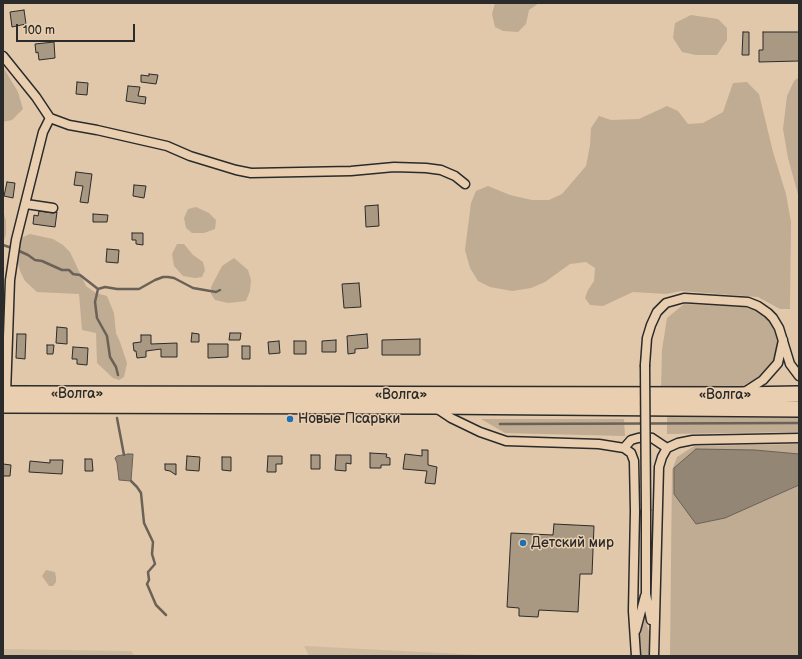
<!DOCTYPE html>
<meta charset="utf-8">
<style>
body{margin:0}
#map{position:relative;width:802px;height:659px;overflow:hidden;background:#e1c8ab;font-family:"Balsamiq Sans",sans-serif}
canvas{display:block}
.frame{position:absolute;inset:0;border:4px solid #2b2b2b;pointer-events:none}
.scale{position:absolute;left:16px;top:24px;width:119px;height:18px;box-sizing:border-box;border:2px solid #2b2b2b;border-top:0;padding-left:5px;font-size:12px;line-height:14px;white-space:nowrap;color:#2b2b2b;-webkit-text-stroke:3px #e9cfb0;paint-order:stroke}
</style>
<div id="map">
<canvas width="802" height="659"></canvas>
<div class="frame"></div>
<div class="scale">100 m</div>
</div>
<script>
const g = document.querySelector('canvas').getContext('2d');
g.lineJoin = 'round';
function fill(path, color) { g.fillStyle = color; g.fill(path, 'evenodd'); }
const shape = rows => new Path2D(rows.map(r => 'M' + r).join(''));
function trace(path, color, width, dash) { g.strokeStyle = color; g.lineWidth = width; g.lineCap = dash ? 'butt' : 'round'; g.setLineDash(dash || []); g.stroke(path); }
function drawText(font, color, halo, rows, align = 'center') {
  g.font = font + ' "Balsamiq Sans",sans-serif'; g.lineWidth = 3; g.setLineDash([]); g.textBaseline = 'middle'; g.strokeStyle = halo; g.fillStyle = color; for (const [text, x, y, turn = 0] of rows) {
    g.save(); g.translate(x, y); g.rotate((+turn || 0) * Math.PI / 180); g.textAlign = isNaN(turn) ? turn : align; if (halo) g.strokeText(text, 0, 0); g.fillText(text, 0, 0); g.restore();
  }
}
fill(shape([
 [304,646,305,646,500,656,309,656],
 [3,649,131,651,135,656,3,656]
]), '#d0ba9f');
fill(shape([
 [495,3,566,3,539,3,529,10,526,24,518,32,503,31,495,27,492,14],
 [691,15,718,19,727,28,727,40,717,55,696,55,682,52,673,38,675,23],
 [3,67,18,92,23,109,12,120,3,122],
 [799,77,799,198,788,158,783,129,787,96,794,81],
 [747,82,759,94,773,152,786,194,791,222,790,309,780,309,758,297,681,291,666,294,633,292,603,306,590,305,585,298,588,290,594,281,595,268,586,262,570,264,545,282,531,288,512,291,490,287,478,281,470,268,465,250,471,203,476,191,488,186,510,195,532,200,549,200,562,194,586,166,590,145,591,128,599,116,611,120,639,119,667,106,678,111,688,124,703,123,723,112,733,83],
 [196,207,209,213,216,220,215,229,204,233,192,233,186,228,184,218,188,209],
 [3,210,6,221,6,234,3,244],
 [30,234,53,239,63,245,70,252,86,286,96,293,107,296,114,313,116,333,120,342,127,363,124,377,119,380,113,378,97,363,96,333,82,330,79,294,37,292,25,281,20,271,17,260,19,242,23,237],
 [177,244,184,244,193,255,203,262,205,270,202,277,195,278,183,276,174,266,172,254],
 [234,258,248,270,251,280,250,291,246,301,228,303,215,300,211,294,211,287,222,266],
 [684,304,743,307,754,309,770,319,779,340,774,361,761,375,738,389,661,389,662,350,667,318],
 [667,417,799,418,799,432,667,434],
 [481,419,624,419,625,436,505,433],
 [799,444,799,656,670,656,672,470,677,457,694,446],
 [46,570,55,572,56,577,56,582,53,586,49,586,42,576],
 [645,619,650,635,650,656,640,656,640,635]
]), '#c0ab93');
const water = shape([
 [696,449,755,450,799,454,799,485,725,518,696,524,674,494,674,468,696,449],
 [128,454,133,454,131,481,119,480,117,463,115,458,117,456,128,454]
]);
fill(water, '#948675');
trace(water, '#6a6257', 1);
trace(shape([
 [3,245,12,248],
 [17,250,28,255,35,260,42,261,62,270,69,270,73,274,80,275,98,289],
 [118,375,116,367,110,357,107,336,97,318,95,302,98,289,105,287,117,289,139,289,155,280,163,277,168,277,174,278,193,288,216,292,220,290],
 [117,418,124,455],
 [500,424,799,423],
 [131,481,137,487,141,493,144,523,153,542,152,554,155,564,148,572,149,580,147,584,156,605,166,615]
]), '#6a6257', 2.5);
const building = shape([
 [24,10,26,24,12,27,10,12,24,10],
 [743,32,749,32,749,55,742,55,743,32],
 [763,32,799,32,799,61,759,62,759,50,763,50,763,32],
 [54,42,55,58,39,60,38,52,36,53,35,44,54,42],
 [149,74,158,75,156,84,141,82,141,75,149,76,149,74],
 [77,82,88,83,87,95,76,94,77,82],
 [128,86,140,87,138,96,146,97,145,104,126,101,128,86],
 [76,172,92,174,88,203,80,202,83,186,74,185,76,172],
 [7,182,15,183,13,198,4,196,7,182],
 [134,185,146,186,144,198,133,196,134,185],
 [378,205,379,226,366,227,365,206,378,205],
 [39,211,53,213,57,212,55,227,33,224,34,215,38,216,39,211],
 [93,214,108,215,107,222,93,222,93,214],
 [132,233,143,233,143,245,136,244,136,240,132,240,132,233],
 [107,249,119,250,118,263,106,262,107,249],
 [359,283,361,307,344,308,342,284,359,283],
 [57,327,67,328,67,344,56,343,57,327],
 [192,333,199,334,199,342,191,342,192,333],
 [230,333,241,333,240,340,229,340,230,333],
 [17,334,26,334,25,359,16,358,17,334],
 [367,334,368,348,355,349,355,353,348,354,347,336,367,334],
 [141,335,151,335,151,344,177,343,177,357,161,357,161,349,146,351,146,357,137,358,136,351,134,351,133,343,141,342,141,335],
 [420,339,420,355,382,355,382,340,420,339],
 [336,340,336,352,322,352,322,341,336,340],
 [279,341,280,353,269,354,268,342,279,341],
 [294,341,306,341,306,354,294,354,294,341],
 [208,344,228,344,228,357,208,358,208,344],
 [47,345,54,345,53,354,47,354,47,345],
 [242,346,250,346,250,359,242,359,242,346],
 [73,347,88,348,87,365,77,364,77,359,72,359,73,347],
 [422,450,428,450,428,465,437,467,435,484,425,483,427,471,403,469,405,454,422,456,422,450],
 [370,453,387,454,386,457,390,458,390,465,381,465,381,468,370,468,370,453],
 [311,455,320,455,320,469,311,469,311,455],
 [336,455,351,455,351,464,346,463,346,471,335,470,336,455],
 [187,456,200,457,199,471,186,470,187,456],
 [268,456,282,456,282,464,276,464,276,472,267,472,268,456],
 [222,457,231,457,231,471,222,470,222,457],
 [85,459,92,459,93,471,85,471,85,459],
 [50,460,63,460,62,474,29,472,30,461,50,463,50,460],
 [3,464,11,465,10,476,3,476,3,464],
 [165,464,176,464,176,475,170,471,165,470,165,464],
 [554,524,594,526,592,574,580,574,578,612,539,610,538,617,519,616,519,608,507,607,511,533,553,535,554,524]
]);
fill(building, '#a99882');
trace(building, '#2b2b2b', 1);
const street = shape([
 [3,56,36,97,50,118,69,125,97,130,167,146,190,156,236,170,251,173,351,171,394,167,426,168,441,170,455,176,465,184],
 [26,204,53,208],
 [645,365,647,338,651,325,657,312,666,303,684,298,748,302,758,306,768,313,773,318,779,328,790,364,799,376],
 [743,393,763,380,778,363,783,340],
 [6,394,10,280,16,240,43,132,50,118],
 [436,408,451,418,480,432,506,441,599,444,624,448,631,453,634,461,635,511,633,611,636,656],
 [624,448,631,440,638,438,646,437,652,438,667,448],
 [646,511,646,594,651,620],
 [636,630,645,596],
 [654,656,659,467,662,457,667,448,678,443,693,440,799,438]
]);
const highway = shape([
 [3,394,739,395,799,394],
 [3,405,432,406,799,409]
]);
trace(street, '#2b2b2b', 11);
trace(highway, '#2b2b2b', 18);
trace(street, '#e9cfb0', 8);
trace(highway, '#e9cfb0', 15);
const streetBridge = shape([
 [645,365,646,511]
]);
trace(streetBridge, '#2b2b2b', 11, []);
trace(streetBridge, '#e9cfb0', 8);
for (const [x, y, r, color] of [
 [290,419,4,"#1f6fb2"],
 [523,543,4,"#1f6fb2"]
]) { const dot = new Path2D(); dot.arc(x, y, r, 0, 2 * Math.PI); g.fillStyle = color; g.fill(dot); trace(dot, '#e9cfb0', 1.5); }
drawText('14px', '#2b2b2b', '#e9cfb0', [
 ["«Волга»",77,394],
 ["«Волга»",401,395],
 ["«Волга»",725,395]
]);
drawText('14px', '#2b2b2b', '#e9cfb0', [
 ["Новые Псарьки",298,419],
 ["Детский мир",531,543]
], 'left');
</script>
